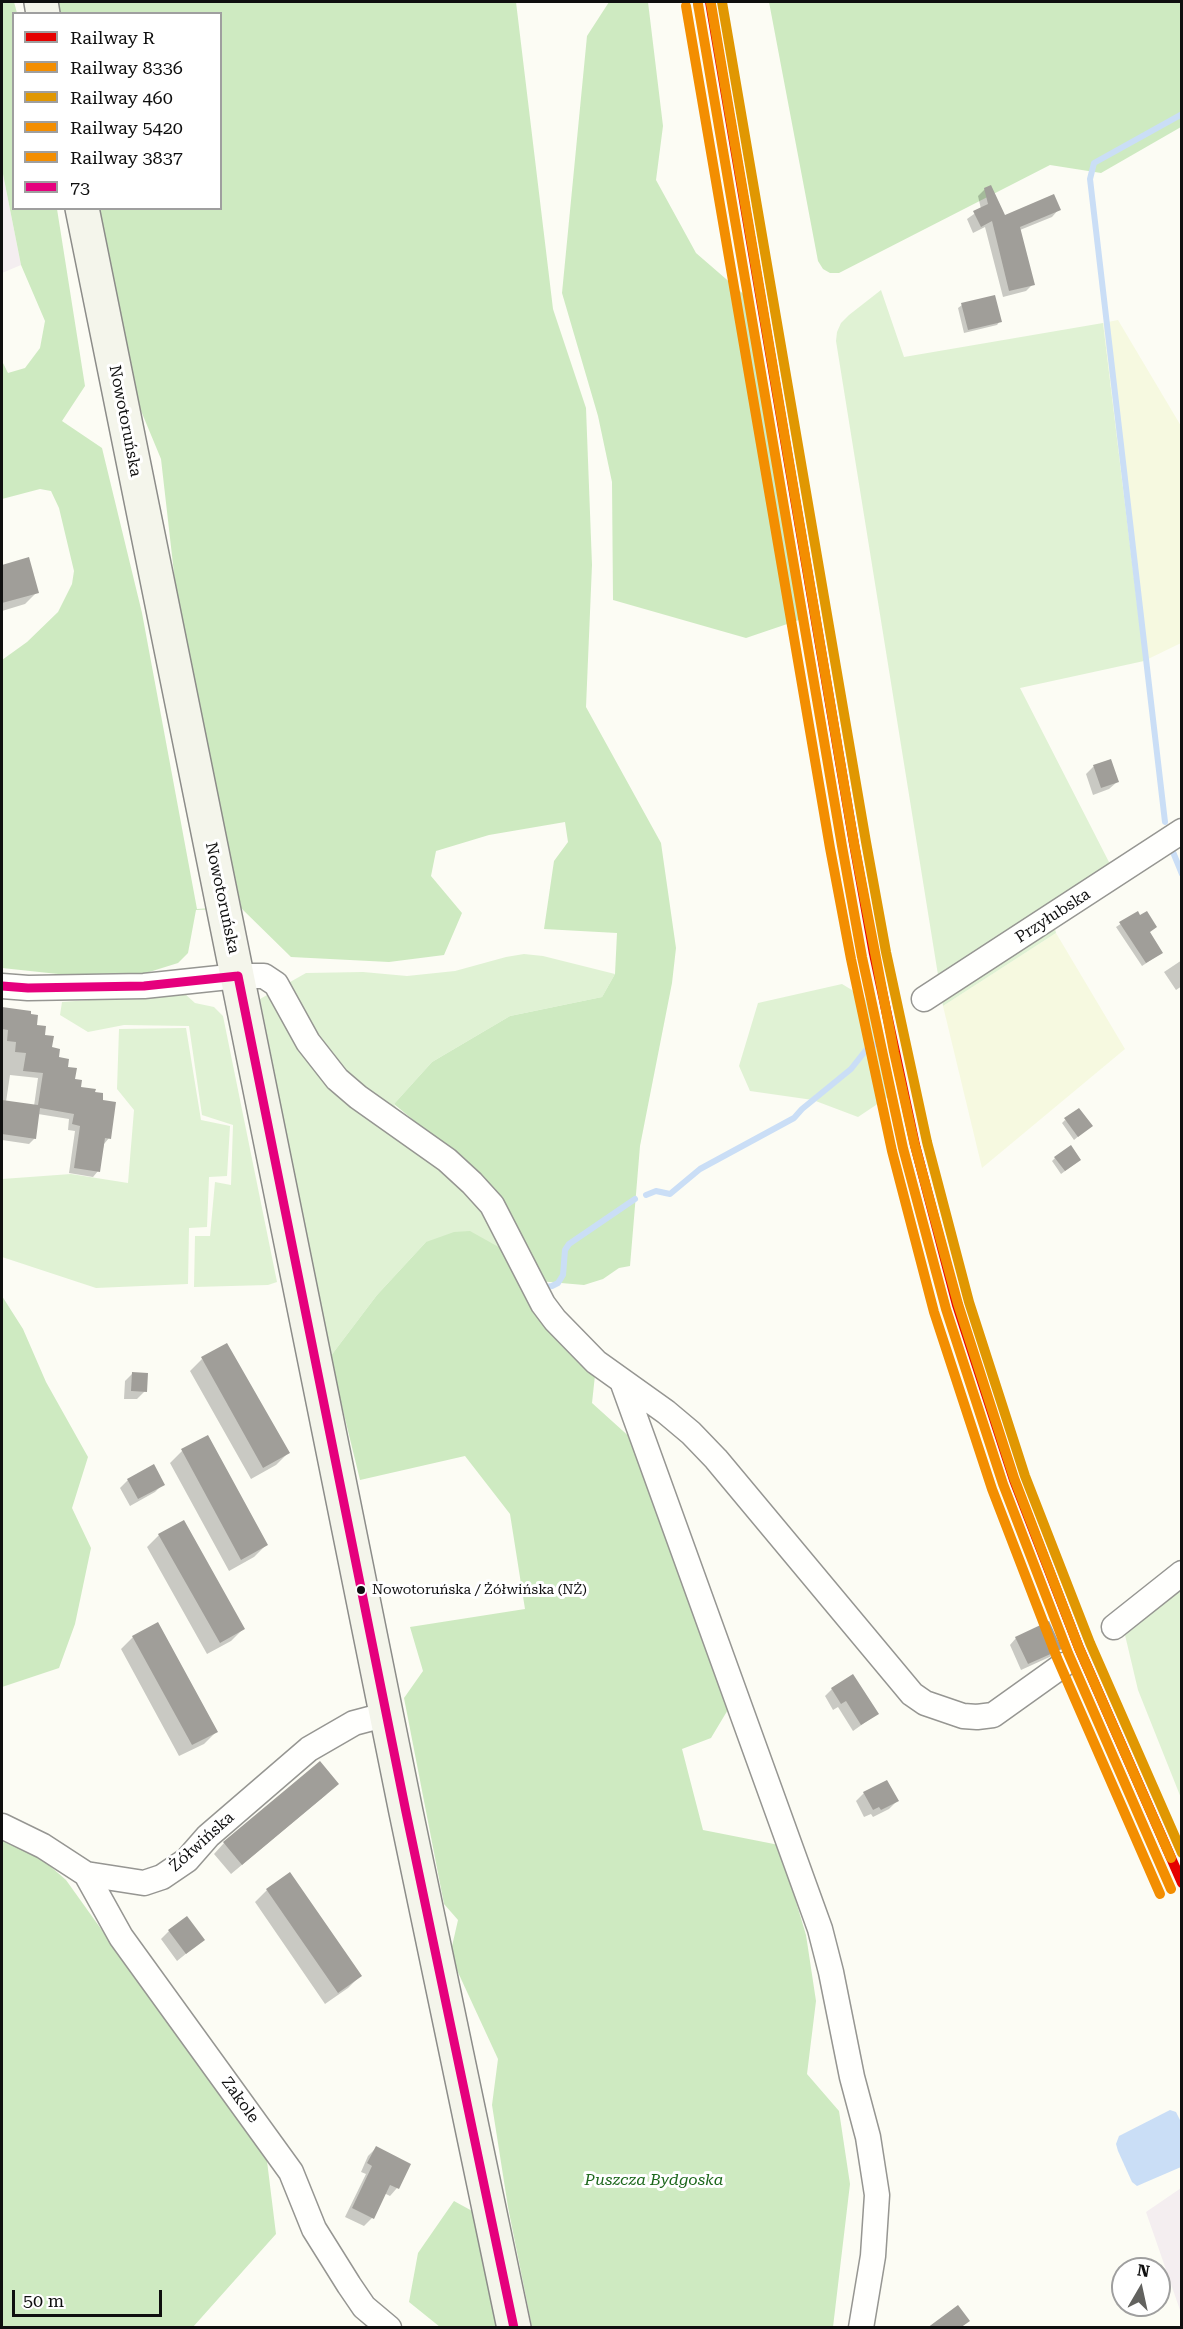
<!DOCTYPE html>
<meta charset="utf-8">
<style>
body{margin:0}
#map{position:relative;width:1183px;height:2329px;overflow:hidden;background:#fcfcf4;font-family:"Roboto Serif",serif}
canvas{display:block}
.frame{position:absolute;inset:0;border:3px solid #0f0f0f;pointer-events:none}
.legend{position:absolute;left:12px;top:12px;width:210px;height:198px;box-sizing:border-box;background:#fff;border:2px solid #9f9f9f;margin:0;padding:8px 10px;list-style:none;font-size:18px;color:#0f0f0f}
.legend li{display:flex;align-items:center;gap:12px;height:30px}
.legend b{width:30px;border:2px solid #9f9f9f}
.north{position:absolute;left:1111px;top:2257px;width:60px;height:60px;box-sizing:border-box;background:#fff;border:2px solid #9f9f9f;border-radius:50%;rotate:9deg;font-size:16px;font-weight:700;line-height:24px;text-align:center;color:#0f0f0f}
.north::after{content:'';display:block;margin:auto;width:21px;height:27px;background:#62625f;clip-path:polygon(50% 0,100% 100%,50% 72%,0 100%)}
.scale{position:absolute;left:12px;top:2290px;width:150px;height:27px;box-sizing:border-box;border:3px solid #0f0f0f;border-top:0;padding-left:8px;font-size:18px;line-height:21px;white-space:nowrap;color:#0f0f0f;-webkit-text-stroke:4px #fff;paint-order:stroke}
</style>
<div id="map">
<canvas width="1183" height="2329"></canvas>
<div class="frame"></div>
<ul class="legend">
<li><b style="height:8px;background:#e50000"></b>Railway R</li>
<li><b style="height:8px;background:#f38e01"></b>Railway 8336</li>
<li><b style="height:8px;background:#e09702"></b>Railway 460</li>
<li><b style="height:8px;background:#f38e01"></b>Railway 5420</li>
<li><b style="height:8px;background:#f38e01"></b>Railway 3837</li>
<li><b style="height:8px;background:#e5007d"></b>73</li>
</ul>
<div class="north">N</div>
<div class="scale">50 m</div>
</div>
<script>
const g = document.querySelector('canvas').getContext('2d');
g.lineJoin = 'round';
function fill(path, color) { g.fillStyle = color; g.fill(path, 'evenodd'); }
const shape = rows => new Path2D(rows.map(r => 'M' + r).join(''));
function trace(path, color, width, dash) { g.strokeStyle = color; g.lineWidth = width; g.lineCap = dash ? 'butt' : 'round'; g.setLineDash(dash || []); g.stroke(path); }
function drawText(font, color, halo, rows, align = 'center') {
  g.font = font + ' "Roboto Serif",serif'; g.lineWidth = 6; g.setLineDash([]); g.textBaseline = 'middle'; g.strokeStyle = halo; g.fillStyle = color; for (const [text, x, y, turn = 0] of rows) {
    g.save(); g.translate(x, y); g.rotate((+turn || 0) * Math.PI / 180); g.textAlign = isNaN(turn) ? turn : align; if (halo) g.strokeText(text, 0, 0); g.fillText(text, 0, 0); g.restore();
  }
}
fill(shape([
 [2,169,21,265,2,273],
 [1181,2188,1181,2313,1146,2212]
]), '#f4eef0');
fill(shape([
 [1118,320,1181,426,1181,643,1144,661,1103,323],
 [1056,933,1125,1049,982,1168,943,1006]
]), '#f6f9e0');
fill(shape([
 [881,290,904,357,1103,323,1144,661,1020,688,1111,866,1050,908,1056,933,943,1006,836,341,837,332,841,323,849,315],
 [524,954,543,956,615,974,602,997,510,1016,432,1062,394,1104,417,1139,472,1183,511,1254,426,1242,377,1295,330,1357,260,999,306,973,363,972,407,976,455,971,506,957],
 [842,984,865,998,879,1042,891,1095,858,1117,813,1100,750,1091,739,1066,758,1003],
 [184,993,195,1003,214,1007,223,1016,277,1282,268,1285,194,1287,195,1236,210,1236,215,1182,231,1185,233,1125,202,1115,189,1026,124,1025,88,1032,60,1015,62,1002],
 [186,1028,201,1120,230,1126,227,1176,209,1177,207,1227,189,1228,188,1284,96,1288,2,1257,2,1179,71,1174,128,1183,134,1110,117,1089,119,1029],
 [1181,1589,1181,1798,1138,1690,1125,1635]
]), '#e0f2d4');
fill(shape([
 [2,2,14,2,17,13,14,14,14,208,57,209,85,386,62,421,102,448,142,613,197,909,241,906,178,608,161,459,127,377,94,209,220,208,220,14,57,13,55,2,516,2,553,309,586,408,592,565,586,707,661,843,676,948,672,983,640,1146,630,1266,619,1268,603,1279,584,1285,538,1281,478,1174,394,1104,432,1062,510,1016,602,997,615,974,617,933,544,929,554,861,568,842,565,822,489,835,436,851,431,876,462,913,444,955,389,962,291,957,241,908,196,910,188,953,178,963,146,973,105,975,58,974,2,968,2,660,27,642,58,612,72,584,74,571,59,508,51,491,40,489,2,499,2,361,8,373,25,368,40,348,45,321,21,265,2,169],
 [609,2,648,2,663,126,656,180,696,253,748,298,799,620,746,638,613,600,612,482,598,416,562,293,587,36],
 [769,2,1181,2,1181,127,1101,173,1050,165,839,273,830,273,823,269,818,261],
 [470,1231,511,1254,596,1366,592,1403,633,1440,729,1708,711,1738,682,1749,703,1830,779,1845,806,1935,816,2001,807,2074,839,2111,850,2184,833,2327,532,2327,508,2207,492,2105,498,2059,450,1955,458,1920,444,1904,404,1698,423,1671,410,1627,525,1609,510,1514,465,1456,360,1480,330,1357,377,1295,426,1242,454,1232],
 [2,1296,23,1329,46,1382,88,1457,72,1508,91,1548,75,1624,59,1668,2,1687],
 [2,1839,42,1859,66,1880,267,2161,276,2234,193,2327,2,2328],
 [454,2201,474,2212,497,2327,440,2327,409,2302,418,2253]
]), '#ceeac1');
fill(shape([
 [1170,2110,1176,2112,1181,2122,1181,2167,1137,2186,1132,2182,1118,2151,1116,2144,1119,2136]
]), '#cadef6');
fill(shape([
 [985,189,1004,216,1059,209,1052,217,1020,230,1033,284,1026,291,1003,297,985,227,973,233,967,219,981,209,978,196],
 [962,305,1000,321,997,325,964,333,958,308],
 [28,559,37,592,25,604,2,611,2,566],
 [1110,761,1117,782,1109,789,1093,795,1086,774,1093,767],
 [1137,913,1148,932,1157,956,1142,966,1116,927],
 [1182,960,1182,986,1176,990,1164,972],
 [2,1008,30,1012,29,1015,35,1026,67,1068,109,1138,104,1144,98,1171,93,1177,69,1173,75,1131,68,1130,69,1119,38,1114,35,1138,29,1144,2,1140,2,1142,2,1049,3,1035,2,1035],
 [10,1075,38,1078,34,1106,6,1102],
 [1065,1120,1087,1129,1074,1140,1062,1123],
 [1055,1158,1076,1163,1061,1174,1052,1161],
 [202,1359,288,1453,276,1465,251,1479,190,1371],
 [133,1373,145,1391,137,1399,124,1399,125,1381],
 [207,1437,266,1545,254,1557,229,1571,170,1463,182,1451],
 [153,1466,163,1484,155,1492,130,1506,120,1488,128,1480],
 [159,1535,243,1629,231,1641,207,1654,147,1547],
 [133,1637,216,1732,204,1744,179,1756,121,1649],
 [1016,1638,1061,1649,1054,1655,1021,1670,1010,1645],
 [832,1689,877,1714,853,1731,838,1707,833,1710,825,1696],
 [864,1793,897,1801,889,1809,873,1817,871,1814,864,1817,856,1801],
 [327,1794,231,1874,214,1854,224,1843],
 [267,1890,360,1976,348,1988,325,2004,255,1902],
 [169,1931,203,1940,177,1961,161,1939],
 [376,2148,397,2188,390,2196,384,2193,372,2218,364,2226,345,2217,366,2174,361,2172,368,2156]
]), '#0003');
trace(shape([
 [1165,822,1090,179,1094,163,1182,114],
 [1173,852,1182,874],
 [646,1195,656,1191,670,1194,700,1169,794,1118,802,1109,851,1069,866,1050,879,1042],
 [541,1288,552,1286,558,1283,563,1275,565,1250,569,1244,635,1199]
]), '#cadef6', 6);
fill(shape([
 [991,185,1005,215,1054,194,1061,210,1020,227,1035,285,1009,291,992,221,981,227,973,211,988,204,984,188],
 [995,295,1002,322,968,330,961,303],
 [29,557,39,593,2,603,2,565],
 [1111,759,1119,782,1101,788,1093,765],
 [1138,911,1140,915,1147,911,1157,927,1150,932,1163,953,1146,963,1119,922],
 [2,1007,31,1011,31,1014,38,1015,37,1025,46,1026,45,1035,54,1036,52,1047,60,1049,59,1057,69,1059,68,1067,77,1068,75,1079,82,1080,81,1087,96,1089,95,1092,103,1093,103,1100,116,1102,111,1139,105,1138,100,1172,74,1168,80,1126,72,1124,74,1114,40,1108,36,1139,2,1134,2,1100,38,1105,43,1073,23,1071,26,1053,15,1052,16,1042,7,1041,8,1030,2,1029],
 [1079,1108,1093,1126,1078,1137,1064,1118],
 [1071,1145,1081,1160,1065,1171,1054,1157],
 [227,1343,290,1453,263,1468,201,1357],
 [132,1372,148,1373,147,1392,131,1391],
 [208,1435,268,1545,241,1560,181,1449],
 [154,1464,165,1485,138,1499,127,1479],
 [184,1520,245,1629,220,1643,158,1534],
 [1049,1621,1062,1649,1028,1664,1015,1637],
 [158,1622,218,1732,192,1745,132,1636],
 [853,1674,879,1714,861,1725,846,1701,841,1704,831,1688],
 [320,1761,339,1784,242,1865,223,1842],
 [887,1780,899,1801,881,1810,879,1807,873,1810,863,1792],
 [290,1872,362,1976,338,1993,266,1889],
 [187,1916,205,1940,186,1954,168,1930],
 [376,2146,411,2164,399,2189,390,2185,374,2219,352,2208,372,2166,367,2163],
 [958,2305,970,2321,960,2328,927,2328]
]), '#a09e99');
const street = shape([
 [2,986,28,988,144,986,238,976,264,976,276,984,308,1042,337,1079,358,1097,447,1160,472,1183,492,1205,543,1304,555,1320,596,1362,666,1412,691,1433,716,1459,912,1694,925,1703,963,1716,977,1717,993,1715,1063,1665],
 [924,999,1182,831],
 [622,1381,820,1929,831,1972,852,2077,868,2137,877,2195,873,2256,861,2328],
 [1114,1627,1182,1573],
 [2,1826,43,1846,86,1874,144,1883,162,1877,187,1860,208,1836,309,1749,354,1723,388,1714],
 [86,1874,121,1937,291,2172,314,2229,349,2285,364,2307,389,2328]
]);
const secondary = shape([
 [41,2,43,14],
 [82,208,406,1812,514,2328]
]);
trace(street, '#969692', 27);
trace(secondary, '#8c8c89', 36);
trace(street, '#fffffd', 24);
trace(secondary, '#f4f5eb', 33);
trace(shape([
 [695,2,696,9]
]), '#d8c8c4', 4.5);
trace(shape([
 [238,976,406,1812,514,2328],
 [2,986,28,988,144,986,238,976]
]), '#e5007d', 9);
trace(shape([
 [710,2,854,844,874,954,915,1145,957,1305,1014,1480,1079,1648,1182,1883]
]), '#e50000', 10);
trace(shape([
 [698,4,842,846,862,957,903,1148,946,1309,1003,1484,1068,1653,1171,1889]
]), '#f38e01', 10);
trace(shape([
 [722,2,866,842,886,952,927,1142,969,1302,1025,1476,1090,1643,1182,1853]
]), '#e09702', 10);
trace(shape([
 [686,6,830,848,851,959,892,1151,934,1312,992,1489,1057,1658,1160,1894]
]), '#f38e01', 10);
trace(shape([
 [711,4,854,843,894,1052,914,1142,958,1304,1014,1478,1079,1648,1171,1858]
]), '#f38e01', 10);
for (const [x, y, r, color] of [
 [361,1590,5,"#0f0f0f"]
]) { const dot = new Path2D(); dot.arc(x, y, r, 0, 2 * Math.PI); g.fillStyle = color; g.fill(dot); trace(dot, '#fff', 2); }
drawText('14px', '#0f0f0f', '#fff', [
 ["Nowotoruńska / Żółwińska (NŻ)",372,1590]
], 'left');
drawText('16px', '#0f0f0f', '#fff', [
 ["Nowotoruńska",125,421,79],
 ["Nowotoruńska",222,898,78],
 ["Przyłubska",1053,916,-33],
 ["Żółwińska",202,1842,-42],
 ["Zakole",240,2100,54]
]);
drawText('italic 16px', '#1e681d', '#fff', [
 ["Puszcza Bydgoska",654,2180]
]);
</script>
